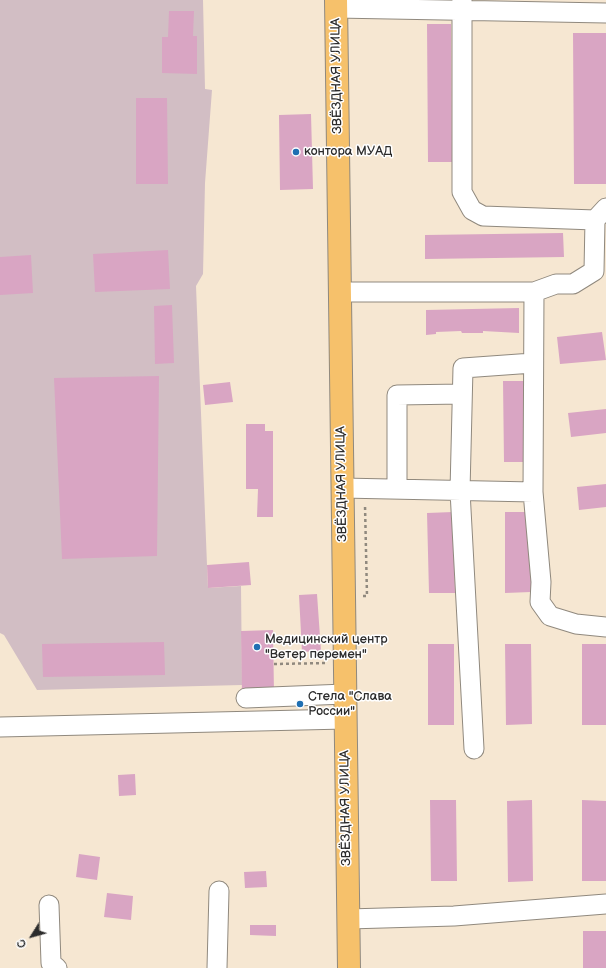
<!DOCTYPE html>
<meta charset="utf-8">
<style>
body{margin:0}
#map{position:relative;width:606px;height:968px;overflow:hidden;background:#f6e7d2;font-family:"Balsamiq Sans",sans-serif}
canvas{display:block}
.north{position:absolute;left:12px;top:916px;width:40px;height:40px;-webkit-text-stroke:3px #fff;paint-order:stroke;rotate:233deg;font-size:11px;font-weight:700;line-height:16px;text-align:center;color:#2b2b2b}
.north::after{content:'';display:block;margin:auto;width:14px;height:18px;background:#2b2b2b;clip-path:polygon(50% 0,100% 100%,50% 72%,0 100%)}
</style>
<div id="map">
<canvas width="606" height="968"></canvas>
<div class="north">С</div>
</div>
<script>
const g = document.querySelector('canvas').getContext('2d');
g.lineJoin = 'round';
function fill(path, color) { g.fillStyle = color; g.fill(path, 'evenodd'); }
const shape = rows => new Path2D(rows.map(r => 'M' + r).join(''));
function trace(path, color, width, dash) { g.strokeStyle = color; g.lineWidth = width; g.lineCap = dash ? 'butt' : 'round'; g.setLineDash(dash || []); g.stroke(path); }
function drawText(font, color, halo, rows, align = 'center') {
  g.font = font + ' "Balsamiq Sans",sans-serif'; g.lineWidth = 3; g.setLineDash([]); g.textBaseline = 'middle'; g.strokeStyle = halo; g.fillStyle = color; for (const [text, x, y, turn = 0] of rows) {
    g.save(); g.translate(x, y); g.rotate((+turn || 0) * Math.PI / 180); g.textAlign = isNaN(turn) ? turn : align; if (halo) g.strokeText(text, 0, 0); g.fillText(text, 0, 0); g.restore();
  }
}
fill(shape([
 [0,0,203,0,205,89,212,90,205,183,203,274,196,286,207,565,208,588,241,586,242,685,37,690,4,635,0,633]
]), '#d2bec4');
fill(shape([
 [169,11,194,11,193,36,197,36,197,74,162,73,162,37,168,37],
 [427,24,451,24,452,162,428,162],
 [573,33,606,33,606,184,574,184],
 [136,98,167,98,168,184,136,184],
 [311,114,313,189,280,190,279,115],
 [563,233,564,257,425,259,425,235],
 [168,250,170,289,95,292,93,254],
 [31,255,33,293,0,295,0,257],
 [172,305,174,363,155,364,154,306],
 [519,308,519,333,483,331,483,333,462,333,461,331,436,332,436,334,426,335,426,310],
 [602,332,606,360,560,364,557,337],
 [159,376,157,556,62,559,54,378],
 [503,381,529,381,530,462,504,462],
 [230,382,233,402,205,405,203,385],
 [606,409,606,433,571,437,568,413],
 [246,424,265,424,265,431,273,431,273,517,257,517,258,489,246,489],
 [606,484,606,507,579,510,577,487],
 [453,512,455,593,429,593,427,513],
 [505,512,531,512,531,592,505,593],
 [249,562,251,585,208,588,207,565],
 [317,594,321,651,302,652,299,595],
 [273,630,274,694,242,694,241,631],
 [164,642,165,675,43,677,42,644],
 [428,644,454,644,454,725,428,725],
 [505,644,531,644,532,724,506,725],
 [582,644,606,644,606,725,582,725],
 [135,774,136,795,119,796,118,775],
 [430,800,456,800,457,881,431,881],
 [532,800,533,881,508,882,507,801],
 [582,800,606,801,606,881,582,881],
 [79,854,100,857,97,880,76,877],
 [266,871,267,887,245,888,244,872],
 [107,893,133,896,131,920,104,917],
 [250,925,276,925,276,936,250,935],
 [583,931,606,931,606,968,583,968]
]), '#d9a5c3');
const minor = shape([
 [462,0,462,192,472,210,483,216,595,220],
 [336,8,606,13],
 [340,292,534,292,533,492],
 [534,292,556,284,573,284,594,271,595,220,606,208],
 [342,488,533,492,541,582,540,602,550,616,576,624,606,627],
 [397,489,397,395,462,394],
 [246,698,345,694],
 [0,727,345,719],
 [474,749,460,491,463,368,533,363],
 [49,905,51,963,57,968],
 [348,919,454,916,606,904],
 [217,968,219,891]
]);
const major = shape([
 [336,0,349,968]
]);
trace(minor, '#90897e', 21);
trace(major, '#90897e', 24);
trace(shape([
 [363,596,367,596,365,505],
 [274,664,327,663]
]), '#90897e', 2.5, [3, 3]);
trace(minor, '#fff', 19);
trace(major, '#f6c16b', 22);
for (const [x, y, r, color] of [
 [296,152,4,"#1f6fb2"],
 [257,647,4,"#1f6fb2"],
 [300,704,4,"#1f6fb2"]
]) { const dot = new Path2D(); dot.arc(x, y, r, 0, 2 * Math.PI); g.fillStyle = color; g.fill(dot); trace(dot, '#fff', 1.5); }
drawText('13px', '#2b2b2b', '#fff', [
 ["ЗВЁЗДНАЯ УЛИЦА",337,76,-91],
 ["ЗВЁЗДНАЯ УЛИЦА",342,484,-91],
 ["ЗВЁЗДНАЯ УЛИЦА",346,808,-91]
]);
drawText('13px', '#2b2b2b', '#fff', [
 ["контора МУАД",304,152],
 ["Медицинский центр",265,640],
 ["\"Ветер перемен\"",265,655],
 ["Стела \"Слава",308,697],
 ["России\"",308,712]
], 'left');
</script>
